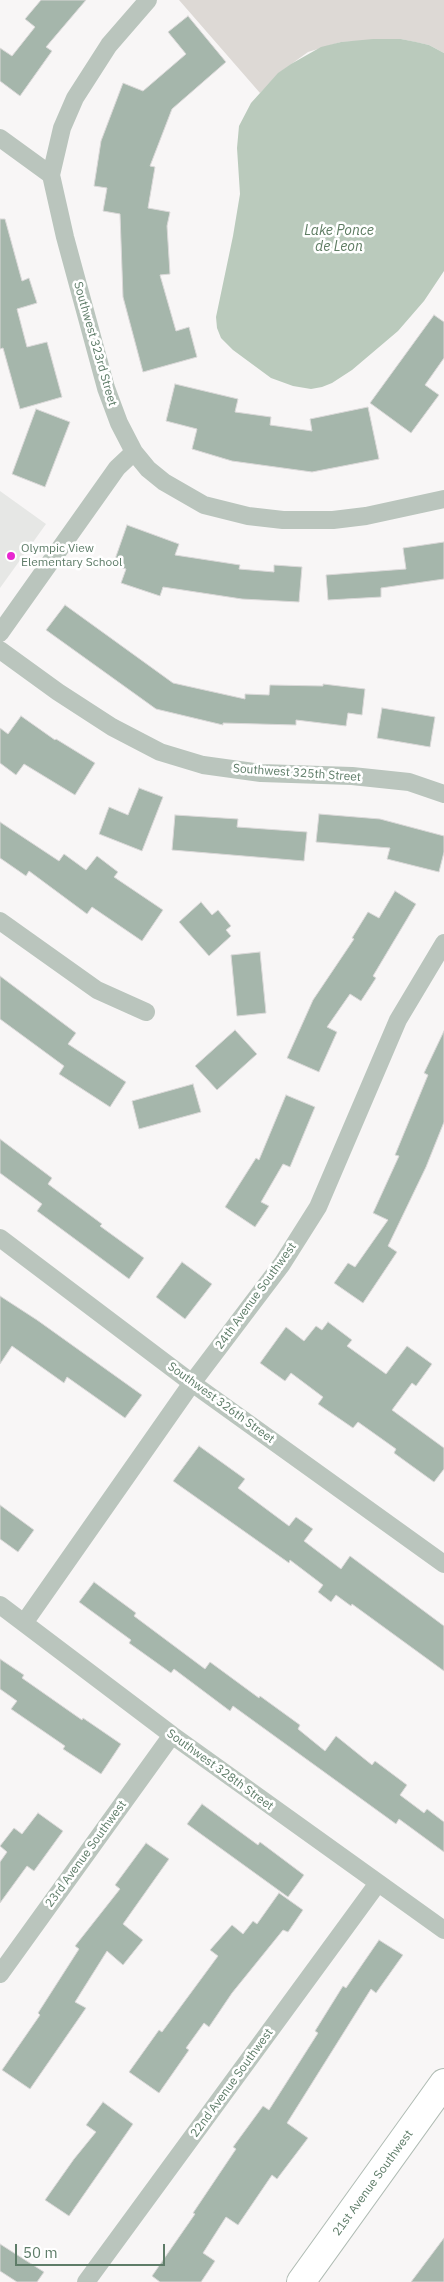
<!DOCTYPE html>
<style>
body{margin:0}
#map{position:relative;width:444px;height:2282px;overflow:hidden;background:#f8f6f6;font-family:"IBM Plex Sans",sans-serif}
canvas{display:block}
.scale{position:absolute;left:15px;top:2244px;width:150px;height:22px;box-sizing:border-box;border:2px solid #5e7c68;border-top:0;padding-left:6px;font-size:15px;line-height:18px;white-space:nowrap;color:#5e7c68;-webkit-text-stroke:4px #fff;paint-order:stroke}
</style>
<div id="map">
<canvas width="444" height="2282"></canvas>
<div class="scale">50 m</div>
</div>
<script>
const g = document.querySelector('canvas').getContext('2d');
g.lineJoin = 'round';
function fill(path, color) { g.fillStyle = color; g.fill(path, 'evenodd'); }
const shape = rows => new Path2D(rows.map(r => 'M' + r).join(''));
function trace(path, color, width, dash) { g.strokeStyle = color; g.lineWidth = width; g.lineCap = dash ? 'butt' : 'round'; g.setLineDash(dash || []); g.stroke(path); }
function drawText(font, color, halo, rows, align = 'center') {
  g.font = font + ' "IBM Plex Sans",sans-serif'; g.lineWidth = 5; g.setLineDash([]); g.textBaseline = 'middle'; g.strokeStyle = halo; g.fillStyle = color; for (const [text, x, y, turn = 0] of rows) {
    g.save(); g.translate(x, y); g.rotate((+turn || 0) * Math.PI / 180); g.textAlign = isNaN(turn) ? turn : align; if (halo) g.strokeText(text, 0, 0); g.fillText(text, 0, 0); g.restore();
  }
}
fill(shape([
 [0,491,46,524,0,588]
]), '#e6e7e5');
fill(shape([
 [179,0,444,0,444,53,429,45,401,39,341,42,308,52,279,73,260,93]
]), '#ddd9d5');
fill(shape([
 [373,39,401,39,416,42,429,45,444,53,444,271,424,301,398,331,352,370,332,383,322,387,311,389,293,386,271,378,233,350,221,338,217,328,216,317,233,236,240,194,237,148,239,126,251,103,278,73,291,64,321,47,341,42]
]), '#bacabc');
const building = shape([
 [41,0,86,0,46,47,52,51,20,96,0,81,0,48,12,56,35,27,25,19,41,0],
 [188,16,226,62,172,109,150,166,155,167,148,208,170,212,167,226,170,274,160,275,176,331,189,327,197,357,143,372,123,297,120,214,103,211,107,188,94,186,101,141,123,83,143,91,186,54,168,32,188,16],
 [0,219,5,219,22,281,29,278,37,303,17,309,27,347,47,342,62,397,20,409,3,348,0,349,0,219],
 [434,315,444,322,444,358,425,385,439,395,411,433,370,403,434,315],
 [175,384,238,399,235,412,271,417,270,425,312,431,310,419,368,407,379,459,312,472,232,461,192,449,197,429,166,421,175,384],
 [36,409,70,422,45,487,12,474,36,409],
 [127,525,179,544,175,555,240,565,239,569,274,572,274,565,302,567,299,602,242,599,163,587,160,596,121,583,126,569,113,565,127,525],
 [444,542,444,579,381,588,381,597,328,600,326,575,406,569,403,548,444,542],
 [65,605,173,683,245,699,245,694,269,695,270,685,323,686,323,684,365,689,362,715,348,713,346,726,296,720,296,725,223,723,223,725,156,709,46,630,65,605],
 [382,708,435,717,430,747,377,738,382,708],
 [21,716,55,740,56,739,95,763,75,795,24,764,16,775,0,763,0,728,8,734,21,716],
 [139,788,163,797,142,851,99,834,109,807,128,815,139,788],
 [319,814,380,819,444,836,444,852,439,872,387,859,390,848,316,842,319,814],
 [175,815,238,819,237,827,307,832,304,861,172,850,175,815],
 [0,822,59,861,64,854,86,870,97,856,118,872,114,877,163,910,142,941,92,907,87,914,29,871,26,876,0,858,0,822],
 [395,891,416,904,373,976,376,978,361,1001,350,994,327,1027,337,1032,319,1072,287,1058,313,1000,354,939,352,938,368,912,379,918,395,891],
 [201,902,212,915,218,910,231,926,226,930,231,936,209,956,179,922,201,902],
 [260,952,266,1013,237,1016,231,955,260,952],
 [0,976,76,1033,68,1044,126,1082,110,1107,59,1074,64,1066,0,1019,0,976],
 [235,1030,257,1054,217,1090,195,1066,235,1030],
 [444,1031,444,1122,426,1167,388,1246,397,1252,363,1303,334,1283,348,1263,355,1267,388,1220,373,1213,399,1156,395,1155,428,1075,424,1073,444,1031],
 [193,1084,201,1112,139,1129,132,1101,193,1084],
 [286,1095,315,1107,290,1167,283,1164,261,1202,269,1206,255,1227,225,1207,256,1158,259,1160,286,1095],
 [0,1139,52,1178,48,1184,102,1224,100,1226,144,1258,129,1279,37,1211,42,1204,0,1173,0,1139],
 [182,1262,212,1284,185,1319,156,1297,182,1262],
 [0,1296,37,1320,142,1395,125,1418,67,1377,64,1383,12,1346,0,1364,0,1296],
 [328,1322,352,1340,347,1346,386,1374,407,1346,432,1364,416,1386,412,1383,392,1410,444,1448,444,1469,434,1482,394,1453,396,1449,358,1422,353,1428,318,1404,323,1397,291,1373,285,1381,260,1363,286,1327,304,1341,316,1326,322,1330,328,1322],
 [199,1446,245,1479,238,1488,289,1526,296,1517,313,1529,304,1541,341,1569,350,1556,444,1626,444,1671,352,1604,351,1606,336,1595,331,1602,318,1592,323,1585,290,1560,289,1563,173,1481,199,1446],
 [0,1505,34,1530,18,1552,0,1539,0,1505],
 [94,1582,136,1613,134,1616,205,1669,210,1662,259,1698,260,1696,300,1725,298,1729,325,1751,336,1736,372,1765,375,1761,407,1785,400,1795,424,1813,427,1809,444,1822,444,1852,399,1819,396,1824,233,1706,230,1711,174,1669,171,1673,129,1643,131,1640,79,1602,94,1582],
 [0,1659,24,1675,22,1678,82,1720,83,1718,121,1744,101,1774,63,1749,65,1746,11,1709,17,1701,0,1689,0,1659],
 [202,1804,258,1845,260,1842,304,1875,288,1897,187,1824,202,1804],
 [38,1813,63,1831,34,1871,27,1866,0,1903,0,1862,7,1852,0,1846,14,1828,22,1834,38,1813],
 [146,1843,169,1859,123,1924,143,1940,123,1965,107,1951,75,2002,86,2008,30,2089,2,2070,40,2015,38,2013,79,1949,75,1946,120,1889,115,1885,146,1843],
 [279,1893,303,1910,288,1932,283,1930,232,1993,209,2027,204,2023,186,2048,189,2050,159,2093,129,2072,159,2030,162,2032,218,1956,210,1950,232,1925,243,1934,253,1921,257,1924,279,1893],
 [379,1940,403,1955,376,1993,371,1989,287,2123,308,2138,277,2179,272,2175,238,2225,226,2217,203,2253,215,2261,201,2282,160,2282,152,2276,195,2214,193,2213,236,2149,233,2147,263,2106,269,2110,318,2033,315,2031,343,1986,346,1988,379,1940],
 [103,2102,133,2124,69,2216,45,2200,74,2159,96,2132,86,2125,103,2102],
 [444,2238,444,2282,411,2282,444,2238],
 [0,2244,44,2272,37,2282,17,2282,0,2271,0,2244]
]);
fill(building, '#a5b6ab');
trace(building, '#dad8d8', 1);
const primary = shape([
 [301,2282,444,2083]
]);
trace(primary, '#aebab2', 30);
trace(shape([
 [0,138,51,175,65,237,106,388,119,423,134,452,148,469,164,482,204,505,248,516,283,520,333,520,366,516,444,499],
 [51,175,62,128,75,98,109,45,148,0],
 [0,633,117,468,134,452],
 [0,650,58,692,112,727,160,752,203,765,261,773,352,776,409,782,444,794],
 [0,921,97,990,146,1012],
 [0,1238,192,1383,444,1564],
 [0,1605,172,1735,444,1930],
 [24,1623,192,1383,282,1264,318,1207,398,1020,444,943],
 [0,1974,172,1735],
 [86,2282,378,1883]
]), '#bac5bd', 18);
trace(primary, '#fff', 28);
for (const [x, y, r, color] of [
 [11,556,5,"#e826d0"]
]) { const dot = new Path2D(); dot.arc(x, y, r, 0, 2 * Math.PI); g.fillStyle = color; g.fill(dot); trace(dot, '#fff', 2); }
drawText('12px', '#5e7c68', '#fff', [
 ["Southwest 323rd Street",95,344,74],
 ["Southwest 325th Street",297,773,4],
 ["24th Avenue Southwest",256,1296,-54],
 ["Southwest 326th Street",221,1403,36],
 ["Southwest 328th Street",220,1770,36],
 ["23rd Avenue Southwest",86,1854,-54],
 ["22nd Avenue Southwest",232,2083,-54],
 ["21st Avenue Southwest",373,2183,-54]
]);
drawText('12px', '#5e7c68', '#fff', [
 ["Olympic View",21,549],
 ["Elementary School",21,563]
], 'left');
drawText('italic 14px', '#5e7c62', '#fff', [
 ["Lake Ponce",339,231],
 ["de Leon",339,247]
]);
</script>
